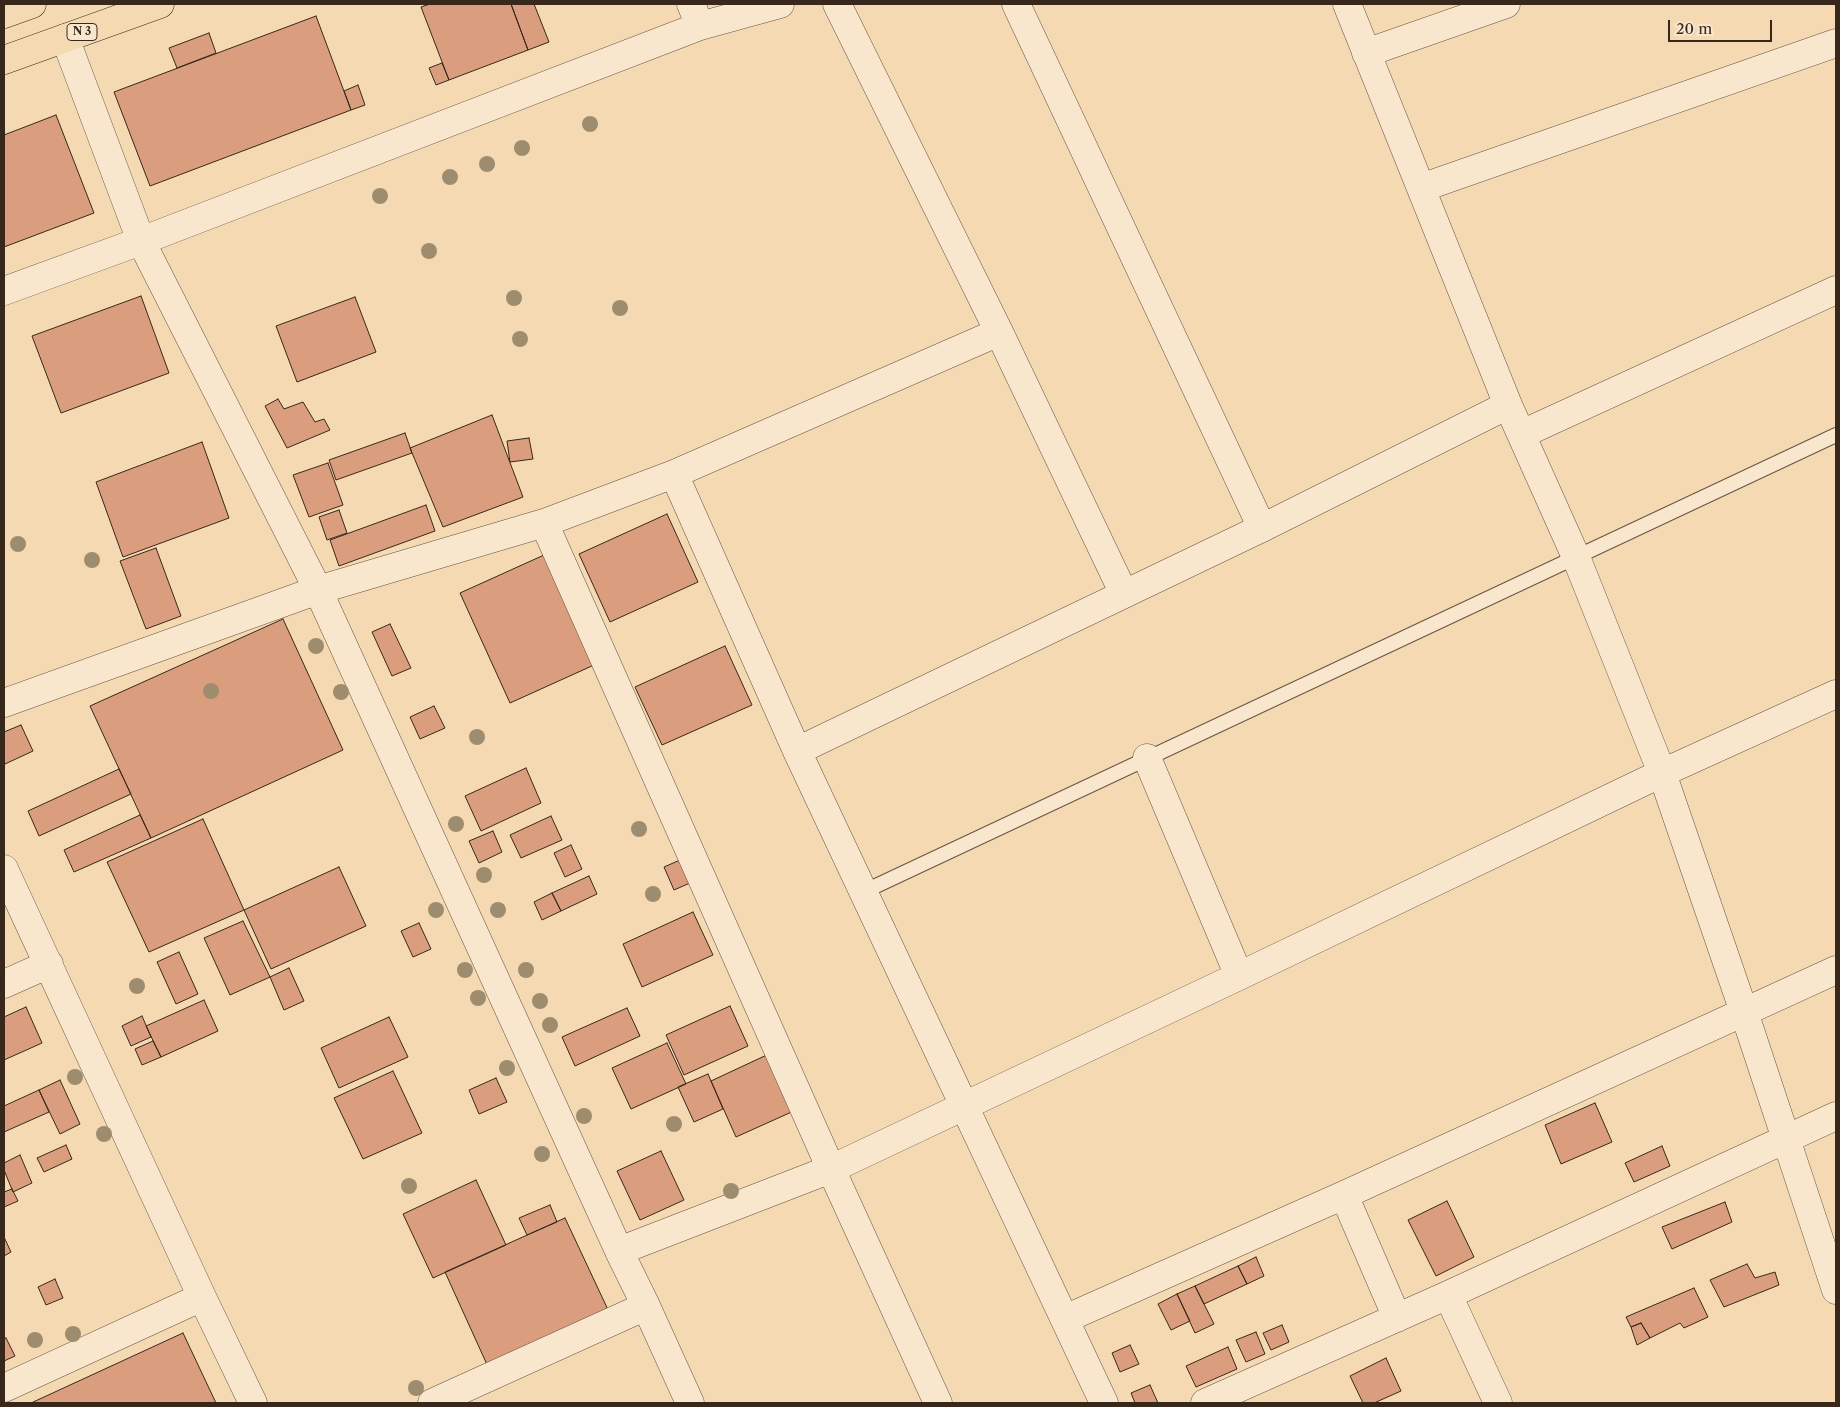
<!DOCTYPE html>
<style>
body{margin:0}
#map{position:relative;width:1840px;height:1407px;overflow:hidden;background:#f4d9b2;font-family:"Libre Caslon Text",serif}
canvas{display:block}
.frame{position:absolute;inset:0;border:5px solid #38271b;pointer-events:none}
.scale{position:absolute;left:1668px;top:20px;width:104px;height:22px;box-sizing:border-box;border:2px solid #38271b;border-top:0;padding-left:6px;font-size:15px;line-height:18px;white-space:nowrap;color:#38271b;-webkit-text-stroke:4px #f8e6cd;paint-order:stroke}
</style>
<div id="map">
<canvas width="1840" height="1407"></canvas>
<div class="frame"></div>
<div class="scale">20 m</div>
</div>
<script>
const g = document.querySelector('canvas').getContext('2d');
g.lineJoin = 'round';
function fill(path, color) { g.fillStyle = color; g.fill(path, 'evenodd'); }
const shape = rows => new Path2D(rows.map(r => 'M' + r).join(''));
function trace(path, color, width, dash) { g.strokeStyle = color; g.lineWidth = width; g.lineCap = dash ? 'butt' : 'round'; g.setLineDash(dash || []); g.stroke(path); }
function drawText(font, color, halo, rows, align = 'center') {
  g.font = font + ' "Libre Caslon Text",serif'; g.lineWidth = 4; g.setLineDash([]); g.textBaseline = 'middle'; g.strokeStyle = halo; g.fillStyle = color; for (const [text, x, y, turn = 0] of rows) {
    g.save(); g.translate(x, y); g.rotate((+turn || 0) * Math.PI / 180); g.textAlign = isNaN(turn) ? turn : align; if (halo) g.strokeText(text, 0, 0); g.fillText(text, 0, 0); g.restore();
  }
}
const building = shape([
 [430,4,511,4,528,50,449,80,421,7,430,4],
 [511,4,534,4,549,42,528,50,511,4],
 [316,16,351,110,150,186,114,92,316,16],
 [209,33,216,53,177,68,169,48,209,33],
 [442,63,449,80,436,85,429,68,442,63],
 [358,85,365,105,351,110,344,91,358,85],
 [56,115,94,213,4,247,4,135,56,115],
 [141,296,169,373,61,413,32,336,141,296],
 [355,297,376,352,297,382,276,326,355,297],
 [278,399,284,409,303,402,315,422,324,419,330,430,287,448,265,406,278,399],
 [492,415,523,497,443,527,410,448,492,415],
 [405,433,412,453,336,480,329,460,405,433],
 [529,438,533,459,510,462,507,441,529,438],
 [202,442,229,518,123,557,96,482,202,442],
 [328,463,343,505,309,517,293,475,328,463],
 [426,505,435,531,339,566,330,540,426,505],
 [339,510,347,533,327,540,319,517,339,510],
 [667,514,698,582,610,622,579,554,667,514],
 [156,548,181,616,146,629,120,561,156,548],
 [544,555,594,665,510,703,460,593,544,555],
 [283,619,343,750,151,838,90,706,283,619],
 [390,624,411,668,392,676,372,632,390,624],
 [725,646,752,705,662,745,635,687,725,646],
 [434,706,445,728,420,739,410,717,434,706],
 [21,725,33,751,5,764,4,761,4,732,21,725],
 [526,768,541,803,481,831,465,796,526,768],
 [119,769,131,794,39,836,28,811,119,769],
 [140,815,151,838,74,872,64,850,140,815],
 [551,816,562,840,521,858,510,835,551,816],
 [203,819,244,910,149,952,107,862,203,819],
 [493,831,502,852,479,863,469,841,493,831],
 [571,845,582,869,565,877,554,853,571,845],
 [680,860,690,883,674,890,664,867,680,860],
 [339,867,366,926,271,969,244,910,339,867],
 [589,876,597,894,561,911,552,893,589,876],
 [552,893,561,911,542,920,534,902,552,893],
 [693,912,713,955,642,987,623,944,693,912],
 [243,921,270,977,230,995,204,938,243,921],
 [419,923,431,949,413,957,401,931,419,923],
 [179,952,198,994,176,1004,157,962,179,952],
 [289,968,304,1001,284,1010,270,977,289,968],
 [204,1000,218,1031,161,1057,146,1026,204,1000],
 [730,1006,748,1046,684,1075,666,1035,730,1006],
 [26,1007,42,1043,4,1060,4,1017,26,1007],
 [627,1008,640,1036,575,1066,562,1037,627,1008],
 [142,1016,151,1037,131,1046,122,1026,142,1016],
 [389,1017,408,1057,339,1088,321,1048,389,1017],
 [153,1041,161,1057,142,1065,135,1049,153,1041],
 [667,1043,686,1084,631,1109,612,1068,667,1043],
 [771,1053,796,1110,736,1137,711,1081,771,1053],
 [393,1071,422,1133,363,1159,334,1098,393,1071],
 [708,1074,723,1109,694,1122,678,1087,708,1074],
 [496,1078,507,1102,479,1114,469,1090,496,1078],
 [60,1080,80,1124,60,1134,39,1090,60,1080],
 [39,1090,49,1112,4,1132,4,1106,39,1090],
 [1595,1103,1612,1142,1561,1164,1545,1125,1595,1103],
 [66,1145,72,1159,44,1172,37,1158,66,1145],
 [1662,1146,1670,1166,1634,1182,1625,1163,1662,1146],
 [661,1151,684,1200,640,1220,617,1171,661,1151],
 [20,1155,32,1183,13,1192,4,1170,4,1163,20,1155],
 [476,1180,506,1245,433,1278,403,1214,476,1180],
 [12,1189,18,1201,4,1207,4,1192,12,1189],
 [1447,1201,1474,1257,1436,1276,1408,1220,1447,1201],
 [1725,1202,1732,1222,1672,1249,1662,1227,1725,1202],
 [550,1205,557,1222,527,1235,519,1218,550,1205],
 [565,1218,610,1314,489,1369,445,1272,565,1218],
 [4,1237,11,1252,4,1256,4,1237],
 [1256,1257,1264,1276,1247,1284,1238,1266,1256,1257],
 [1747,1264,1755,1278,1775,1272,1779,1285,1724,1307,1710,1280,1747,1264],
 [1238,1266,1247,1284,1204,1304,1195,1286,1238,1266],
 [55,1279,63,1298,46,1305,38,1287,55,1279],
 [1195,1286,1214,1324,1195,1333,1177,1294,1195,1286],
 [1694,1288,1708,1317,1684,1328,1680,1323,1650,1338,1641,1323,1631,1327,1626,1317,1694,1288],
 [1177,1294,1190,1321,1171,1330,1158,1304,1177,1294],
 [1641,1323,1650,1338,1637,1345,1631,1327,1641,1323],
 [1282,1325,1289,1342,1271,1350,1263,1333,1282,1325],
 [1256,1332,1265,1354,1246,1362,1236,1340,1256,1332],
 [183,1333,216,1403,31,1403,183,1333],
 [6,1338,15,1356,4,1361,4,1339,6,1338],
 [1130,1345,1139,1364,1120,1372,1112,1353,1130,1345],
 [1228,1347,1237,1369,1196,1387,1186,1366,1228,1347],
 [1386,1358,1401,1391,1374,1403,1363,1403,1350,1376,1386,1358],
 [1150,1385,1158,1403,1135,1403,1131,1393,1150,1385]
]);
fill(building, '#da9e7e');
trace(building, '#38271b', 1);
const service = shape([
 [863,892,1836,435]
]);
const minor = shape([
 [691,4,700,26],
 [837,4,999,332,1124,594],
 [1016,4,1262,528],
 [1347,4,1508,405,1576,557,1662,773,1744,1012,1836,1290],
 [65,38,141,241,318,590,619,1251,646,1306,690,1403],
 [1366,53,1506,4],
 [1421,188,1836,43],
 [4,291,141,241,700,26,780,4],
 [1522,434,1836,290],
 [674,474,797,751,1104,1403],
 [544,523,831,1169,938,1403],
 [4,703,318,590,544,523,674,474,999,332],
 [797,751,1262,528,1508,405],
 [1147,758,1239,976],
 [4,869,202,1297,253,1403],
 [4,984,49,964],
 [1344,1195,1397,1318],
 [619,1251,831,1169,1239,976,1662,773,1836,694],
 [1448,1295,1498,1403],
 [1065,1319,1344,1195,1836,970],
 [4,1388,202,1297],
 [432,1403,646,1306],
 [1205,1403,1448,1295,1836,1116]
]);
const primary = shape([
 [4,14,32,4],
 [4,60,160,4]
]);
trace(service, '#675441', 16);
trace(minor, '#675441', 29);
trace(primary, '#38271b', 29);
trace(service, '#f8e6cd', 14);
trace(minor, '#f8e6cd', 28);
trace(primary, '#f4d9b2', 28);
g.fillStyle = '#9e8c6f';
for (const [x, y] of [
 [590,124],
 [522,148],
 [487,164],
 [450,177],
 [380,196],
 [429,251],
 [514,298],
 [620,308],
 [520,339],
 [18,544],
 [92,560],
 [316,646],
 [211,691],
 [341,692],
 [477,737],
 [456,824],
 [639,829],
 [484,875],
 [653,894],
 [436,910],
 [498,910],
 [465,970],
 [526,970],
 [137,986],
 [478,998],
 [540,1001],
 [550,1025],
 [507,1068],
 [75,1077],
 [584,1116],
 [674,1124],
 [104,1134],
 [542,1154],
 [409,1186],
 [731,1191],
 [73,1334],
 [35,1340],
 [416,1388]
]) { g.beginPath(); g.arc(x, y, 8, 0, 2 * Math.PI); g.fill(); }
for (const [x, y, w] of [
 [82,32,30]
]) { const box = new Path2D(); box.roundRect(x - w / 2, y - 8.5, w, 17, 4); g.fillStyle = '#f8e6cd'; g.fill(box); trace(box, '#38271b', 1); }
drawText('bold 11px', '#38271b', null, [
 ["N 3",82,32]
]);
</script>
